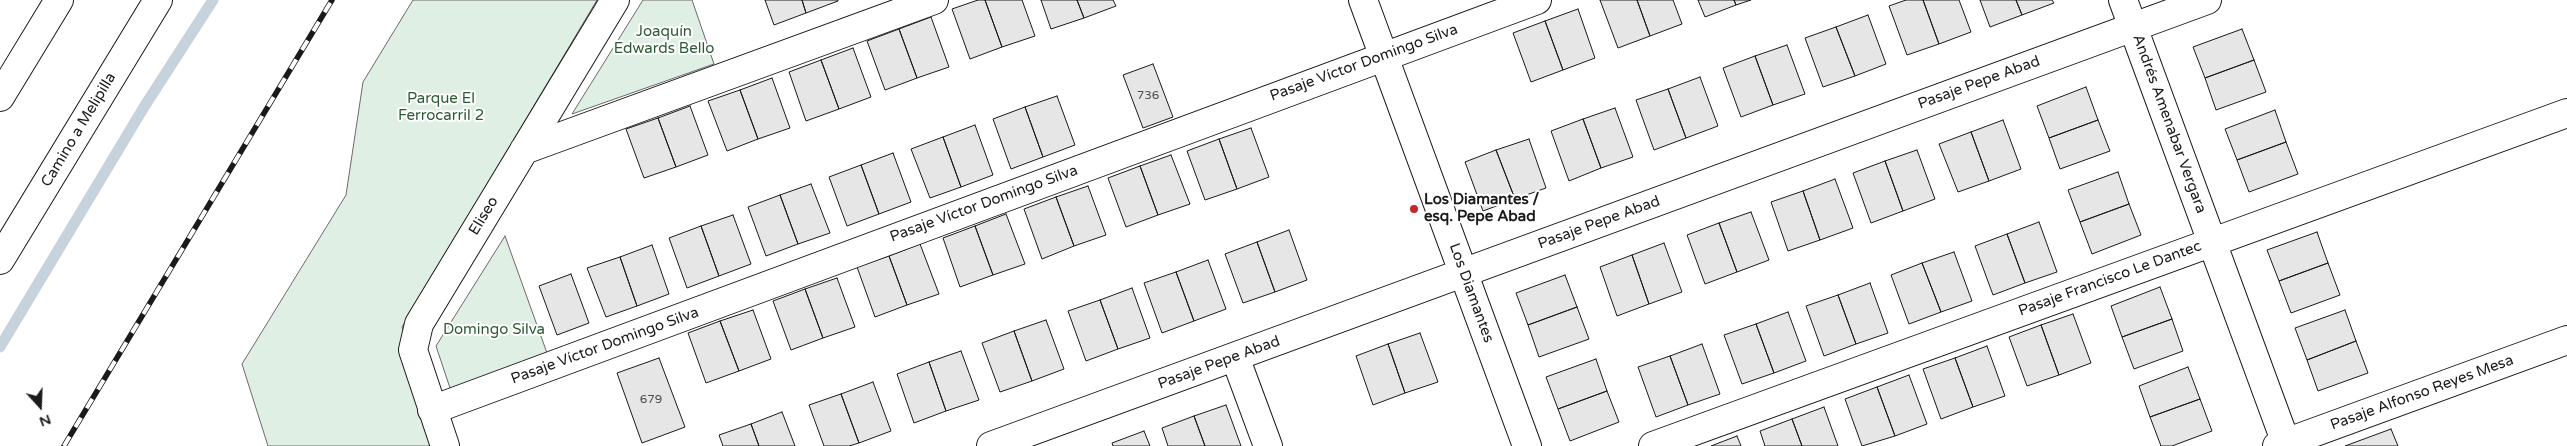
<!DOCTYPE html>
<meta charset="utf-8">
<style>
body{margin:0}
#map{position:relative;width:2567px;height:446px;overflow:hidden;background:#fff;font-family:"Varela Round",sans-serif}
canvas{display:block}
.north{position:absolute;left:15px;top:381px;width:50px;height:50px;-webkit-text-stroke:4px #fff;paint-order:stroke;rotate:160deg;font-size:14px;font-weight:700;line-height:20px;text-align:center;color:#1a1a1a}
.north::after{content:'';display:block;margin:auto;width:18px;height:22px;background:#1a1a1a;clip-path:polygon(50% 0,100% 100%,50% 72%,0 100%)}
</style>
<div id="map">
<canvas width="2567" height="446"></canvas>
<div class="north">N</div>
</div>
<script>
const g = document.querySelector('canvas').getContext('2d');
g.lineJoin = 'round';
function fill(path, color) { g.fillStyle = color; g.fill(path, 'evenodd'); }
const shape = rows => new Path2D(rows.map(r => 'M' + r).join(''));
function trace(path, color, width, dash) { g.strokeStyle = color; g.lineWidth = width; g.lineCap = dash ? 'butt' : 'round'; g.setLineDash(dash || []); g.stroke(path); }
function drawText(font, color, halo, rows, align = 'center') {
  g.font = font + ' "Varela Round",sans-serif'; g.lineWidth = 4; g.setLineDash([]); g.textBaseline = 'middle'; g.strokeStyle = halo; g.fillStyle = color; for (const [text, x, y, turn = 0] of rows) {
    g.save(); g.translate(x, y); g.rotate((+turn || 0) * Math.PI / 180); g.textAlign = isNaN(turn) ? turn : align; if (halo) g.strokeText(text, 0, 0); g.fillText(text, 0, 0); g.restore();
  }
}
const green = shape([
 [413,0,597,0,402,327,441,446,268,446,242,364,346,195,363,82,413,0],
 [643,0,692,0,714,64,572,114,643,0],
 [505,236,547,353,451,391,436,346,505,236]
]);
fill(green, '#e0efe3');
trace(green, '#6a6a6a', 1);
trace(shape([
 [0,347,144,107,213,0]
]), '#c6d2dc', 11);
const building = shape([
 [765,0,802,0,806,13,774,25,765,0],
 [802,0,838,0,838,1,806,13,802,0],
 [978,0,985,0,1002,47,970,59,952,9,978,0],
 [985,0,1022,0,1035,36,1002,47,985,0],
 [1041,0,1077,0,1084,18,1051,29,1041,0],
 [1077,0,1113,0,1116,6,1084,18,1077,0],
 [1600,0,1637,0,1650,36,1618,48,1600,0],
 [1637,0,1673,0,1682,24,1650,36,1637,0],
 [1698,0,1734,0,1736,5,1705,17,1698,0],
 [1734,0,1751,0,1736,5,1734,0],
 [1906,0,1923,0,1939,44,1907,55,1889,6,1906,0],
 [1923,0,1959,0,1971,32,1939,44,1923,0],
 [1980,0,2016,0,2022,15,1990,27,1980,0],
 [2016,0,2052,0,2054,3,2022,15,2016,0],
 [1578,9,1595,58,1563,70,1545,21,1578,9],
 [1868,15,1886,64,1855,76,1836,27,1868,15],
 [931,17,949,67,917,78,899,29,931,17],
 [1545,21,1563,70,1531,82,1513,33,1545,21],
 [1836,27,1855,76,1823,87,1805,38,1836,27],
 [899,29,917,78,885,90,867,41,899,29],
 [2242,29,2254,60,2205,78,2193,47,2242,29],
 [1787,45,1805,94,1773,105,1755,56,1787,45],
 [853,48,871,97,839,109,821,60,853,48],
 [1755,56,1773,105,1741,117,1723,68,1755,56],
 [821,60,839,109,806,121,789,72,821,60],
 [2254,60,2266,92,2216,110,2205,78,2254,60],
 [1153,64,1173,117,1143,128,1123,75,1153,64],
 [1700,77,1718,126,1686,138,1668,89,1700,77],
 [772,78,790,128,758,139,740,90,772,78],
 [2086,87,2098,120,2049,138,2037,106,2086,87],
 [1668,89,1686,138,1654,150,1636,100,1668,89],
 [740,90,758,139,727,151,708,101,740,90],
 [1057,96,1075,145,1043,157,1025,107,1057,96],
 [690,106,708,155,676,167,658,118,690,106],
 [1025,107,1043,157,1011,169,993,119,1025,107],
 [1615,108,1633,157,1601,168,1583,119,1615,108],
 [2275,110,2286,142,2237,160,2225,129,2275,110],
 [658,118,676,167,644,178,626,129,658,118],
 [1583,119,1601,168,1569,181,1551,131,1583,119],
 [2003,120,2021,169,1989,181,1971,132,2003,120],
 [2098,120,2110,151,2060,169,2049,138,2098,120],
 [975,125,993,175,961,187,943,137,975,125],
 [1251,128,1269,177,1237,189,1219,139,1251,128],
 [1971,132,1989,181,1958,192,1939,144,1971,132],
 [943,137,961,187,930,198,911,149,943,137],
 [1219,139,1237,189,1205,200,1187,151,1219,139],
 [1529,139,1546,188,1515,199,1496,150,1529,139],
 [2286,142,2298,174,2249,192,2237,160,2286,142],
 [1496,150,1515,199,1483,211,1465,162,1496,150],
 [1917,150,1935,199,1903,211,1885,161,1917,150],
 [893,153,911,202,879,214,861,165,893,153],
 [1171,155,1190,204,1158,215,1140,166,1171,155],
 [1885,161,1903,211,1871,223,1853,173,1885,161],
 [861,165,879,214,847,226,829,177,861,165],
 [1140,166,1158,215,1126,227,1108,178,1140,166],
 [2118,172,2129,204,2080,222,2068,190,2118,172],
 [1835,179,1853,228,1820,240,1803,191,1835,179],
 [811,184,830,233,798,244,780,195,811,184],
 [1088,186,1106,235,1074,246,1056,197,1088,186],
 [1803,191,1820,240,1788,251,1771,202,1803,191],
 [780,195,798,244,766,256,748,207,780,195],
 [1056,197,1074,246,1042,259,1024,209,1056,197],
 [2129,204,2141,235,2092,254,2080,222,2129,204],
 [1751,212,1769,260,1737,272,1719,223,1751,212],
 [1006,214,1025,264,993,275,975,226,1006,214],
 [733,215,751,264,719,276,701,226,733,215],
 [2039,222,2057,272,2025,283,2007,234,2039,222],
 [1719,223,1737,272,1705,284,1687,235,1719,223],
 [701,226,719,276,687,288,669,238,701,226],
 [975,226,993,275,960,287,943,238,975,226],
 [1289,230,1307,280,1275,292,1257,242,1289,230],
 [2317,232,2328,263,2279,281,2267,250,2317,232],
 [2007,234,2025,283,1993,295,1975,246,2007,234],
 [1257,242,1275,292,1243,303,1225,254,1257,242],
 [1664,243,1682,292,1649,304,1632,255,1664,243],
 [920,244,939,294,907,305,889,256,920,244],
 [652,245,669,294,637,306,620,257,652,245],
 [1954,252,1972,301,1941,312,1922,263,1954,252],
 [1632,255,1649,304,1617,316,1600,267,1632,255],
 [889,256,907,305,875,317,857,267,889,256],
 [620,257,637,306,606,317,587,268,620,257],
 [1208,260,1226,309,1194,321,1176,272,1208,260],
 [1922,263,1941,312,1909,324,1891,275,1922,263],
 [2328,263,2340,295,2291,313,2279,281,2328,263],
 [1176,272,1194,321,1162,333,1144,283,1176,272],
 [571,274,589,323,557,335,539,286,571,274],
 [1565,275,1577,307,1528,325,1516,293,1565,275],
 [837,278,855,327,823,338,805,289,837,278],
 [1870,283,1888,333,1856,344,1838,295,1870,283],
 [2160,287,2172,319,2122,337,2111,306,2160,287],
 [1132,288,1150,338,1118,349,1100,300,1132,288],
 [805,289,823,338,791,350,773,301,805,289],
 [1838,295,1856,344,1824,356,1806,306,1838,295],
 [1100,300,1118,349,1086,361,1068,311,1100,300],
 [1577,307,1589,339,1539,357,1528,325,1577,307],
 [753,310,771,359,739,371,720,321,753,310],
 [2345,310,2356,341,2307,360,2295,328,2345,310],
 [1788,312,1806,361,1774,373,1756,324,1788,312],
 [2073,314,2091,363,2059,375,2041,325,2073,314],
 [2172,319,2183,351,2134,369,2122,337,2172,319],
 [1046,320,1064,369,1032,381,1014,331,1046,320],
 [720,321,739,371,706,383,688,333,720,321],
 [1756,324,1774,373,1742,384,1724,335,1756,324],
 [2041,325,2059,375,2027,386,2009,337,2041,325],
 [1014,331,1032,381,1000,392,982,343,1014,331],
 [1420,333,1438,382,1405,393,1388,344,1420,333],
 [2356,341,2368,373,2318,391,2307,360,2356,341],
 [1388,344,1405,393,1373,405,1356,356,1388,344],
 [1702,344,1720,394,1688,405,1670,356,1702,344],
 [1987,346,2005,396,1973,407,1955,358,1987,346],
 [961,351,979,400,946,411,929,362,961,351],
 [1670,356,1688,405,1656,417,1638,367,1670,356],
 [659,358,685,427,642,443,617,373,659,358],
 [1955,358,1973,407,1941,419,1923,369,1955,358],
 [1596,359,1607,391,1558,409,1546,377,1596,359],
 [929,362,946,411,914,423,897,374,929,362],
 [2188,367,2200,399,2150,417,2139,386,2188,367],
 [1909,375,1927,424,1895,436,1877,387,1909,375],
 [873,382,891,431,859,443,841,394,873,382],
 [1877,387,1895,436,1862,446,1845,399,1877,387],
 [1607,391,1619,422,1570,441,1558,409,1607,391],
 [841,394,859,443,849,446,824,446,809,405,841,394],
 [2200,399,2212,431,2172,446,2161,446,2150,417,2200,399],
 [1226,405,1241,446,1205,446,1194,416,1226,405],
 [1824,407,1838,446,1802,446,1792,419,1824,407],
 [782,412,795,446,759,446,751,424,782,412],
 [1194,416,1205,446,1168,446,1162,428,1194,416],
 [1792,419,1802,446,1765,446,1760,431,1792,419],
 [751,424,759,446,723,446,719,435,751,424],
 [2391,429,2398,446,2345,446,2391,429],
 [1144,431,1150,446,1113,446,1112,443,1144,431],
 [1737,436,1741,446,1711,446,1737,436]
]);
fill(building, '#e6e6e6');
trace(building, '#1a1a1a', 1);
const street = shape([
 [2123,0,2287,446],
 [524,150,934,0],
 [1235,357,1268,446],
 [432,410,1537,0],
 [445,446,413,350,419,324,615,0],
 [991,446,2207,0],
 [1653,446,2567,113],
 [2277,446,2567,340]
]);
const secondary = shape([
 [1363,0,1527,446]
]);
const primary = shape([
 [0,97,59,0],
 [0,260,158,0]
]);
trace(street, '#1a1a1a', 30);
trace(secondary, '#1a1a1a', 30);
trace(primary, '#1a1a1a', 30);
trace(street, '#fff', 28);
trace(secondary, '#fff', 28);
trace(primary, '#fff', 28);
const rail = shape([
 [64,446,332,0]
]);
trace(rail, '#1a1a1a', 5.5);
trace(rail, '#fff', 4, [11]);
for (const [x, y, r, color] of [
 [1414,209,5,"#c62828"]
]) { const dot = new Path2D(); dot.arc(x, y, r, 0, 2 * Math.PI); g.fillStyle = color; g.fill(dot); trace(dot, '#fff', 2); }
drawText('12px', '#4d4d4d', null, [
 ["736",1148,96],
 ["679",651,400]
]);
drawText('15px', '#2b5a34', '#fff', [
 ["Joaquín",664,32],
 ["Edwards Bello",664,49],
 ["Parque El",441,99],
 ["Ferrocarril 2",441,116],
 ["Domingo Silva",494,330]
]);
drawText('15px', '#1a1a1a', '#fff', [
 ["Pasaje Víctor Domingo Silva",1364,63,-20],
 ["Pasaje Pepe Abad",1979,83,-20],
 ["Andrés Amenabar Vergara",2169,124,70],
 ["Camino a Melipilla",79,130,-59],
 ["Pasaje Víctor Domingo Silva",984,204,-20],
 ["Eliseo",484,216,-59],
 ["Pasaje Pepe Abad",1599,223,-20],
 ["Pasaje Francisco Le Dantec",2110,279,-20],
 ["Los Diamantes",1471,293,70],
 ["Pasaje Víctor Domingo Silva",605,346,-20],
 ["Pasaje Pepe Abad",1219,363,-20],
 ["Pasaje Alfonso Reyes Mesa",2422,393,-20]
]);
drawText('bold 15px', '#1a1a1a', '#fff', [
 ["Los Diamantes /",1424,200],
 ["esq. Pepe Abad",1424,217]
], 'left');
</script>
